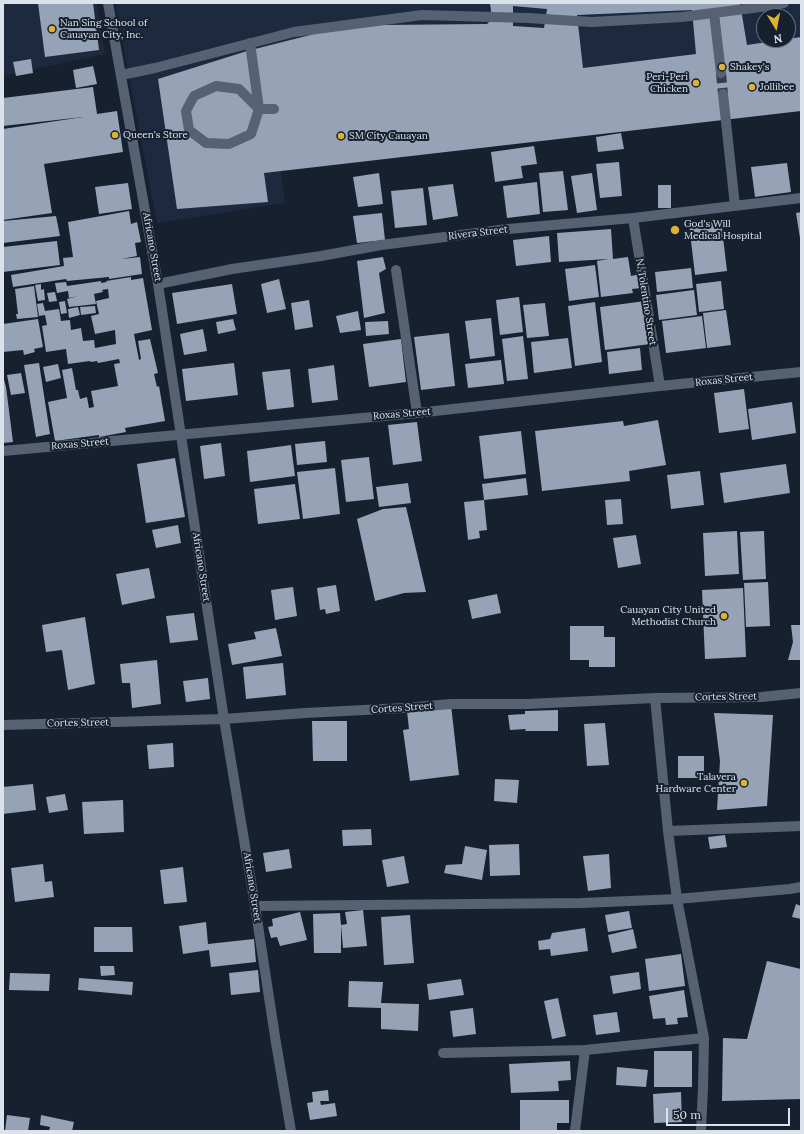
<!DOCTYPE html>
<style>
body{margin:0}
#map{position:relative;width:804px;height:1134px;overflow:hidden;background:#16202f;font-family:Lora,serif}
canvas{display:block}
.frame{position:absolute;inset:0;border:4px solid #dbe2ec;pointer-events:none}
.north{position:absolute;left:756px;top:8px;width:40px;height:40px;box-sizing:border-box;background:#16202f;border:1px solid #656e7b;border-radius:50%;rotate:170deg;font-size:11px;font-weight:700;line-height:16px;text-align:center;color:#dbe2ec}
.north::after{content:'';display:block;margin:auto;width:14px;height:18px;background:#dcb233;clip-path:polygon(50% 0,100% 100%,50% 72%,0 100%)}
.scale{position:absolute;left:666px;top:1108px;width:124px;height:18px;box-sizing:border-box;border:2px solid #dbe2ec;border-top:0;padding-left:5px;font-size:12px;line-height:14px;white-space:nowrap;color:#dbe2ec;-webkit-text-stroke:3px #16202f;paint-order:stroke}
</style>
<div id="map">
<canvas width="804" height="1134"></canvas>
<div class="frame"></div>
<div class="north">N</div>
<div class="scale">50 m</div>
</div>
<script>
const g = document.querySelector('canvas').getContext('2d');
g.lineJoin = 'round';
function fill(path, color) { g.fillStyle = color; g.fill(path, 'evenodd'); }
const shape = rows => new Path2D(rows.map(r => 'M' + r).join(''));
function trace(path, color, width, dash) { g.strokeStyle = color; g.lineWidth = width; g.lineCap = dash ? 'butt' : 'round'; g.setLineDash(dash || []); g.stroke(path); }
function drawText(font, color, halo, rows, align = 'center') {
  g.font = font + ' Lora,serif'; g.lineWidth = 4; g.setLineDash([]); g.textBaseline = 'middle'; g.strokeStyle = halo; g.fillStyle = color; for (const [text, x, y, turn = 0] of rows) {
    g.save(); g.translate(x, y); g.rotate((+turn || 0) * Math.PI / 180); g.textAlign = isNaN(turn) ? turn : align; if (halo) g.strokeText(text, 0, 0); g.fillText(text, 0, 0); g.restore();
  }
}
fill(shape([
 [3,3,97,3,105,54,3,76],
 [115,3,801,3,801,106,280,167,285,203,157,223],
 [764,16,788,16,788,40,764,40]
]), '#1d293e');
fill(shape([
 [38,3,93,3,99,50,45,57],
 [490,3,740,3,747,45,801,37,801,111,264,173,268,202,177,209,158,79,247,51,322,32,382,25,487,24,492,19],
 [513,6,547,9,544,28,513,26],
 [692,10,696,54,583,68,577,15],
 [31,59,33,73,16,76,13,62],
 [93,66,97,84,76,88,73,70],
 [93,87,97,114,117,111,123,152,44,164,52,213,3,220,3,129,83,117,3,126,3,98],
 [621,133,624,149,598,152,596,137],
 [534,146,537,164,521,166,523,178,495,182,491,152],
 [619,162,622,196,600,198,596,164],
 [787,163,791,192,755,197,751,167],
 [563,171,568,210,543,212,539,173],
 [379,173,383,204,358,207,353,177],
 [592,173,597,210,577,213,571,176],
 [537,182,540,214,507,218,503,186],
 [128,183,132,209,99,214,95,187],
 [453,184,458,216,433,220,428,187],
 [658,185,671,185,671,208,658,208],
 [423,188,427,225,395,228,391,191],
 [129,211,131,224,137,222,141,242,135,243,137,256,121,259,140,257,142,274,109,279,109,277,67,281,66,279,13,287,11,275,64,266,63,258,73,257,68,222],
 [801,212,801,238,800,238,796,213],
 [382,213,385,240,357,243,353,216],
 [56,216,60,236,3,243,3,221],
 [721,220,727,271,695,275,689,224],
 [611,229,613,259,628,257,631,276,640,274,642,288,632,289,633,293,601,297,597,261,608,259,559,262,557,233],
 [549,236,551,262,516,266,513,240],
 [57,241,60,265,3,272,3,247],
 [383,257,386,269,379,273,385,313,364,318,357,261],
 [595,265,599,297,569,301,565,269],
 [691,268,693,288,657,292,655,272],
 [131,277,131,280,143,278,152,330,134,334,139,360,141,359,138,341,150,339,158,373,154,374,157,387,159,386,165,421,125,428,126,432,99,437,99,435,55,441,48,402,67,398,62,370,72,368,76,390,78,390,80,399,87,397,89,408,94,407,91,391,118,386,114,364,120,363,119,359,98,363,97,361,91,362,90,361,68,364,66,349,46,352,42,326,47,325,45,315,39,316,37,304,43,303,45,311,59,309,61,321,70,320,71,330,81,328,83,341,94,340,95,348,116,344,115,330,95,334,91,316,99,314,96,301,109,298,108,289,102,290,103,292,94,294,96,304,69,307,67,299,78,296,69,298,68,291,57,293,55,283,66,282,67,286,101,281,101,283,107,282,106,281],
 [279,279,286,309,267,313,261,284],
 [721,281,724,309,699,312,696,284],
 [41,284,41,290,44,289,45,300,38,301,35,285],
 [232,284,237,314,177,324,172,293],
 [34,286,38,317,17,319,16,314,18,314,15,289],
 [694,290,697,315,659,320,656,295],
 [55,292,57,301,49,302,47,293],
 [519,297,523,332,500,335,496,300],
 [309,300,313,327,295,330,291,303],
 [65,301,67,313,61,314,59,302],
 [645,301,650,344,605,350,600,307],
 [595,302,602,362,575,366,568,306],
 [545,303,549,336,527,338,523,305],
 [95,306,96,313,81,315,80,307],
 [78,307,80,315,69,318,68,309],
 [726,310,731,345,707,348,703,313],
 [358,311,361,330,340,333,336,316],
 [702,316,706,348,666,353,662,321],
 [491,318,495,356,470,359,465,321],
 [38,319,43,347,34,349,35,352,24,355,23,350,3,352,3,324],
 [233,319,236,330,218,334,216,322],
 [388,321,389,334,366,336,365,322],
 [203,329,207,351,184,355,180,334],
 [449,333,455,386,421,390,414,337],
 [523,336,528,379,507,381,502,339],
 [568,338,572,368,534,373,531,342],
 [401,339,406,382,369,387,363,344],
 [640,348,642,370,609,374,607,352],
 [501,360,504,384,468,388,465,364],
 [39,363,50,434,36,437,24,365],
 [234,363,238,395,186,401,182,369],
 [58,364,61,378,46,382,43,367],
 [334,365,338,400,312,403,308,369],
 [290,369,294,407,267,410,262,372],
 [21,373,25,393,11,395,7,375],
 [3,376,6,387,13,442,3,443],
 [744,389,749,429,719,433,714,393],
 [792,402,796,433,752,440,748,409],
 [658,420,666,465,629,471,630,481,542,491,535,431,623,421,624,426],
 [417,422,422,461,393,465,388,425],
 [521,431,526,474,484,479,479,436],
 [325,441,327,462,297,465,295,444],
 [221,443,225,476,204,479,200,446],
 [291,445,295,476,250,482,247,451],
 [369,457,374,499,346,502,341,460],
 [175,458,185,517,146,523,137,464],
 [786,464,790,493,724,503,720,473],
 [335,468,340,514,303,519,297,472],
 [700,471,704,505,671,509,667,475],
 [526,478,528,495,484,500,482,484],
 [408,483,411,503,379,507,376,487],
 [295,484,300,519,258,524,254,489],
 [621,499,623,524,607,525,605,500],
 [484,500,487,530,479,531,480,538,468,540,464,502],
 [406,507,426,592,404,593,375,601,357,519,383,509],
 [178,525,181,543,156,548,152,530],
 [737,531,739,574,705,576,703,533],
 [764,531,766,579,743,580,740,532],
 [636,535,641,564,618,568,613,538],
 [149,568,155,598,122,605,116,574],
 [768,582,770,626,746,627,744,583],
 [336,585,340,611,326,614,325,609,320,610,317,588],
 [293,587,297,616,275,620,271,590],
 [743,588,746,657,705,659,702,590],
 [497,594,501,613,472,619,468,600],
 [194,613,198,640,170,643,166,616],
 [85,617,95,684,68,690,62,650,46,652,42,625],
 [791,625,801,625,801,660,788,660,793,642],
 [570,626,604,626,604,637,615,637,615,667,589,667,589,660,570,660],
 [276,628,282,656,232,665,228,644,256,639,254,632],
 [157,660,161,704,132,708,130,683,122,683,120,664],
 [283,663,286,695,246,699,243,667],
 [208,678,210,699,186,702,183,681],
 [451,705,459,775,410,781,403,730,409,729,407,711],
 [558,710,558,731,525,731,526,729,510,730,508,715,525,714,525,711],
 [714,713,773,715,767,806,717,810,720,761],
 [312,721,347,721,347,761,313,761],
 [605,723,609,765,587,766,584,724],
 [173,743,174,767,149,769,147,745],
 [678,756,704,756,704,778,678,778],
 [495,779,519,780,517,803,494,801],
 [33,784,36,810,3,814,3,787],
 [65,794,68,810,49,813,46,797],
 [123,800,124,832,84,834,82,802],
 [371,829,372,845,343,846,342,830],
 [725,835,727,847,710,849,708,837],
 [519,844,520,875,490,876,489,845],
 [465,846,487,850,482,880,444,873,446,865,462,864],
 [289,849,292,868,266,872,263,853],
 [609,854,611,888,588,891,583,856],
 [404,856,409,883,387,887,382,860],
 [43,864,45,882,52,881,54,897,15,902,11,868],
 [183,867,187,902,164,904,160,870],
 [796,904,801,906,801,919,792,917],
 [363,910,367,946,343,948,341,925,341,953,314,953,313,914,340,913,341,925,347,924,345,912],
 [629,911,632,928,608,932,605,915],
 [300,912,307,940,280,946,277,937,271,938,268,927,273,926,272,919],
 [410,915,414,963,384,965,381,917],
 [206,922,208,944,254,939,256,962,211,967,209,950,183,954,179,926],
 [94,927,132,927,133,952,94,952],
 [585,928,588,951,551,956,550,949,539,950,538,941,550,939,552,933],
 [633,929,637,948,612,953,608,935],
 [681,954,685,986,649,991,645,959],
 [767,961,801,969,801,1099,722,1101,723,1038,747,1039],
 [100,966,114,966,115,975,101,976],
 [258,970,260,992,231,995,229,973],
 [639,972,641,989,613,994,610,976],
 [10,973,50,974,49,991,9,990],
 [79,978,133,982,132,995,78,990],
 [461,979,464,995,429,1000,427,984],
 [349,981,383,982,381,1003,419,1004,418,1031,381,1029,381,1008,348,1007],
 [684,990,688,1017,677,1018,678,1024,666,1025,665,1018,653,1019,649,996],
 [558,998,566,1036,552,1039,544,1001],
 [473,1008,476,1034,453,1037,450,1011],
 [617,1012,620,1032,596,1035,593,1015],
 [654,1051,692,1051,692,1087,654,1087],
 [570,1061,571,1080,558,1081,559,1091,511,1093,509,1064],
 [617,1067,648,1070,646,1087,616,1085],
 [328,1090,329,1101,320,1101,321,1105,335,1103,337,1116,310,1120,307,1103,313,1102,312,1092],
 [681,1092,682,1122,654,1123,653,1094],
 [520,1100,569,1100,569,1123,557,1123,557,1131,520,1131],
 [7,1115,30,1118,28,1131,5,1131],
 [41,1115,74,1122,72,1131,49,1131,50,1127,40,1125]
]), '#96a2b6');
trace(shape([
 [721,73,723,94]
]), '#343d4b', 10, [10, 5]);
trace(shape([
 [108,3,158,284,224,719,255,906,276,1043,291,1131],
 [714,13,721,73],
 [250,43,259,109,251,134,229,144,206,143,189,130,186,111,194,96,216,86,239,89,259,109,274,109],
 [121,75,155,68,294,32,422,15,528,18,592,22,682,17,776,5,784,3],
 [723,94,735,206],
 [633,218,660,386],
 [396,270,417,413],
 [158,284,232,269,321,256,381,245,508,229,633,218,801,198],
 [3,451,417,413,660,386,801,372],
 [655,698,668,831,677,899,704,1038,703,1088,701,1131],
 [3,725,224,719,305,713,404,708,451,704,527,704,655,698,761,697,801,693],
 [668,831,801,826],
 [255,906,582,903,677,899,790,889,801,887],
 [443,1053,585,1050,704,1038],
 [575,1131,585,1050]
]), '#566173', 10);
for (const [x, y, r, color] of [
 [52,29,4,"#dcb233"],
 [722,67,4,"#dcb233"],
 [696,83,4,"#dcb233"],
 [752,87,4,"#dcb233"],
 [115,135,4,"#dcb233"],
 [341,136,4,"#dcb233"],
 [675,230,5,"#dcb233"],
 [724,616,4,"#dcb233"],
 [744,783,4,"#dcb233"]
]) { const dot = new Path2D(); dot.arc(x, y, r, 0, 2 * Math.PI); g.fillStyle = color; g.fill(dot); trace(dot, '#16202f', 1.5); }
drawText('10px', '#dbe2ec', '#16202f', [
 ["Nan Sing School of",60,23],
 ["Cauayan City, Inc.",60,35],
 ["Shakey's",730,67],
 ["Peri-Peri",688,77,"right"],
 ["Chicken",688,89,"right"],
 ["Jollibee",760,87],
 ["Queen's Store",123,135],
 ["SM City Cauayan",349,136],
 ["God's Will",684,224],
 ["Medical Hospital",684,236],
 ["Cauayan City United",716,610,"right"],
 ["Methodist Church",716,622,"right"],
 ["Talavera",736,777,"right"],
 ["Hardware Center",736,789,"right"]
], 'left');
drawText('10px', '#dbe2ec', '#16202f', [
 ["Rivera Street",478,233,-7],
 ["Africano Street",152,247,80],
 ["N. Tolentino Street",646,302,81],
 ["Roxas Street",724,380,-6],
 ["Roxas Street",402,414,-5],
 ["Roxas Street",80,444,-5],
 ["Africano Street",201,567,81],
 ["Cortes Street",726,697,-1],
 ["Cortes Street",402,708,-4],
 ["Cortes Street",78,723,-1],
 ["Africano Street",252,887,81]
]);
</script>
